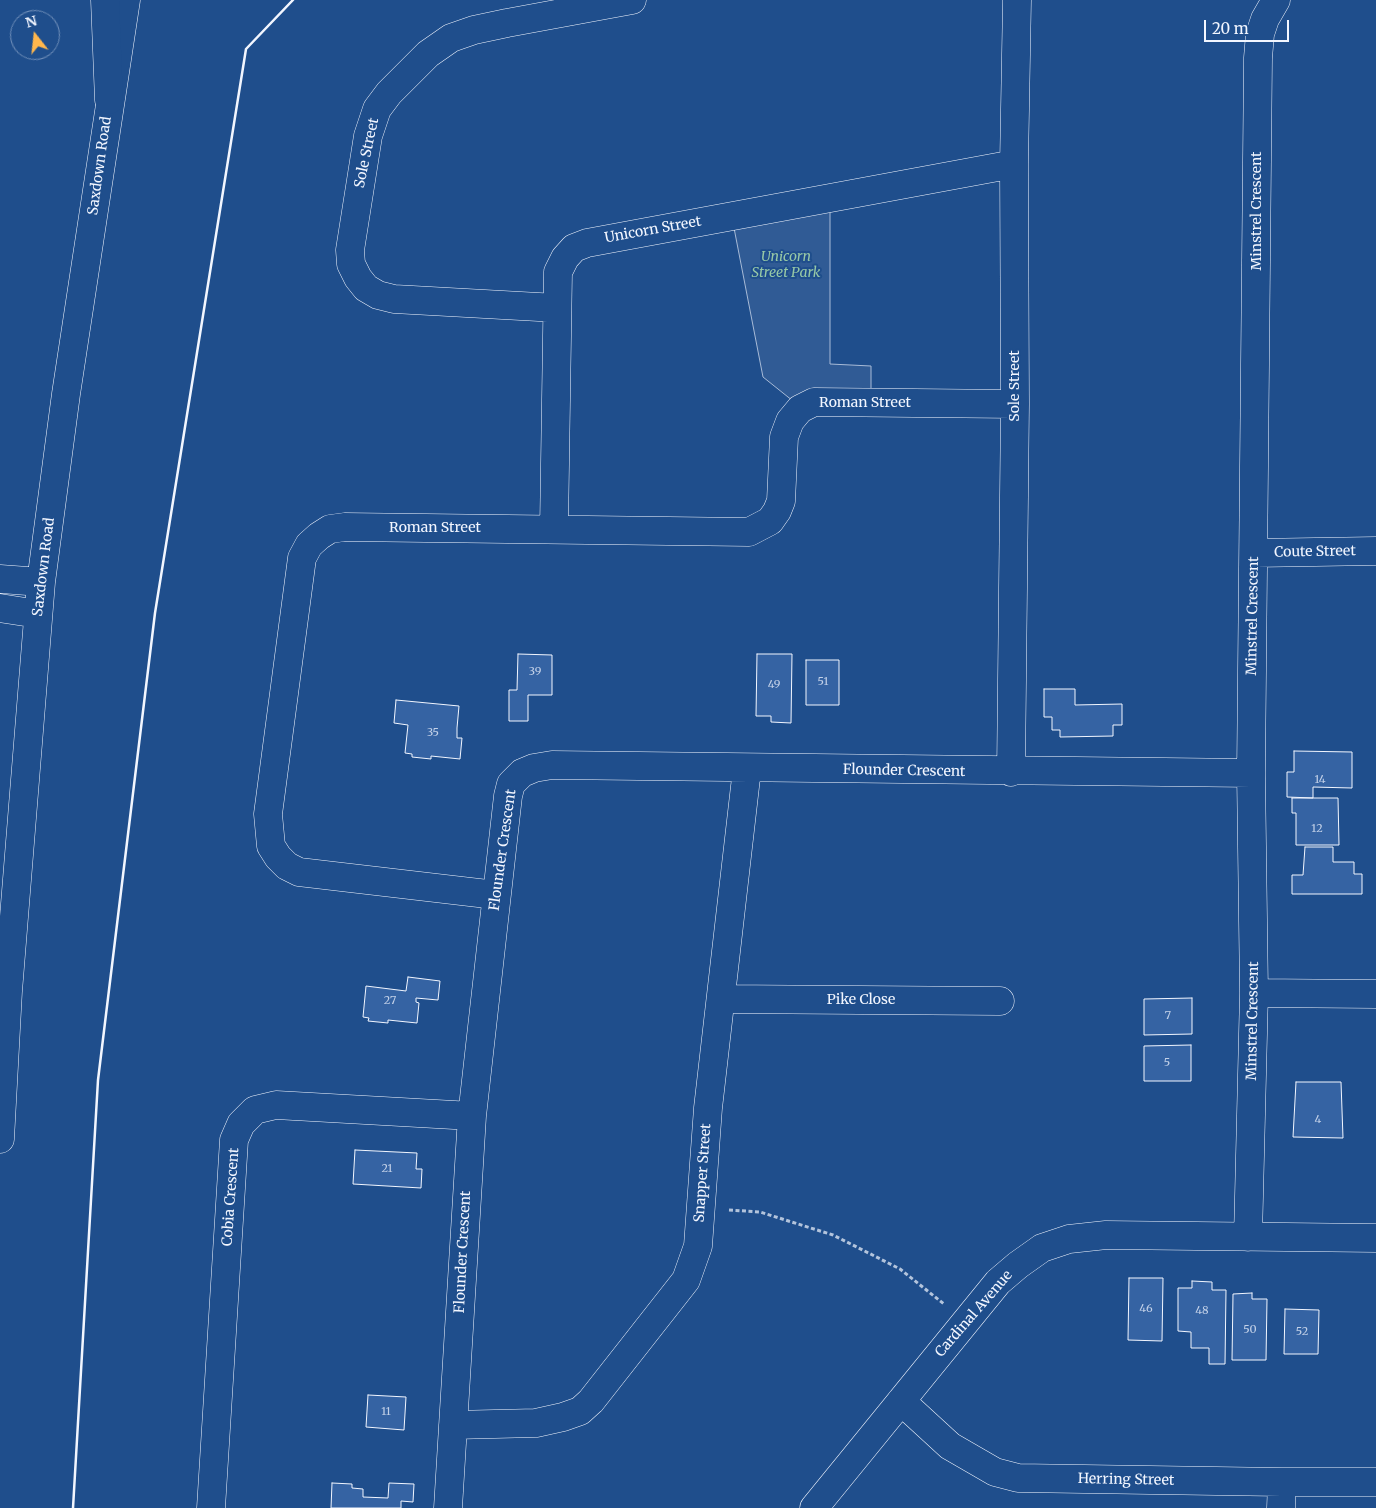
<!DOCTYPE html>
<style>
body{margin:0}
#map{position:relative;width:1376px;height:1508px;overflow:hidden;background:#1f4e8c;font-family:Merriweather,serif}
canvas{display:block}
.north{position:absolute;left:10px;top:10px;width:50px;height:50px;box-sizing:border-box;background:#1f4e8c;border:1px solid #7391ba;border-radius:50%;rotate:344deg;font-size:14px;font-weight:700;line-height:20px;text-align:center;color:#f2f6ff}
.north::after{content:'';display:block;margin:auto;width:18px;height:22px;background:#ffb74d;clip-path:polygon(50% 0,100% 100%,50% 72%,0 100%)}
.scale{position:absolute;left:1204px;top:20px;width:85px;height:22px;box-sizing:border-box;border:2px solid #f2f6ff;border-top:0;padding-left:6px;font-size:15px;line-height:18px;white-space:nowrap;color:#f2f6ff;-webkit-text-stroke:4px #1f4e8c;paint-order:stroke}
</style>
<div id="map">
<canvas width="1376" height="1508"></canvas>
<div class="north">N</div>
<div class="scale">20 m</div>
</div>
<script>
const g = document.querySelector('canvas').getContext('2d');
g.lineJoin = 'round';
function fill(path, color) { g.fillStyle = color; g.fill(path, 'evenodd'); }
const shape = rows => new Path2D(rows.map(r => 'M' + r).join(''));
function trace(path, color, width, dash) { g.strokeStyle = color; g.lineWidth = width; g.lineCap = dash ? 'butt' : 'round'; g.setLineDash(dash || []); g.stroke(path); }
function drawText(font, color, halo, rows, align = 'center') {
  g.font = font + ' Merriweather,serif'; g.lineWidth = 4; g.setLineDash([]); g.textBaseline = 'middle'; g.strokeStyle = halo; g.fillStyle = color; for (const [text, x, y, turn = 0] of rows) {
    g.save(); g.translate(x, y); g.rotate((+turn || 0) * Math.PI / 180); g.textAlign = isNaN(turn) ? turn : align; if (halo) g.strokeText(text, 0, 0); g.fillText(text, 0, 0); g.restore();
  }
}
const built = shape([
 [830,210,830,364,871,366,871,391,793,401,763,377,734,228,830,210]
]);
fill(built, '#305b95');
trace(built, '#a8bbd7', 1);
const building = shape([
 [518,654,552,655,552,695,528,695,528,721,509,721,509,690,517,690,518,654],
 [757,654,792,654,791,723,771,722,771,716,756,716,757,654],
 [806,660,839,660,839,705,806,705,806,660],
 [1044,689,1075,689,1075,705,1122,704,1122,725,1113,725,1113,736,1060,737,1060,730,1052,730,1052,717,1044,717,1044,689],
 [396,700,459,706,457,728,457,738,462,738,460,759,431,756,431,759,412,757,412,754,405,753,408,725,394,723,396,700],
 [1294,751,1352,752,1352,788,1313,787,1313,798,1287,797,1287,772,1294,772,1294,751],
 [1292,798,1338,798,1339,845,1296,845,1296,813,1292,813,1292,798],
 [1305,847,1333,847,1333,862,1354,862,1354,874,1362,874,1362,894,1292,894,1292,875,1303,875,1305,847],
 [408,977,440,981,438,1000,416,998,416,1002,419,1003,417,1023,388,1020,388,1023,368,1021,369,1018,363,1017,366,986,406,991,408,977],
 [1192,998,1192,1034,1144,1035,1144,999,1192,998],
 [1191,1045,1191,1081,1144,1081,1144,1046,1191,1045],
 [1296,1082,1341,1082,1343,1138,1293,1137,1296,1082],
 [355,1150,417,1153,416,1169,422,1169,421,1188,353,1184,355,1150],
 [1129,1278,1163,1278,1162,1341,1128,1340,1129,1278],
 [1192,1281,1212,1282,1212,1290,1226,1290,1225,1364,1209,1364,1209,1348,1191,1348,1191,1332,1178,1331,1178,1288,1192,1288,1192,1281],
 [1252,1293,1252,1299,1267,1299,1266,1360,1232,1360,1233,1294,1252,1293],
 [1285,1309,1319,1310,1318,1354,1284,1354,1285,1309],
 [368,1395,406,1397,404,1430,366,1427,368,1395],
 [332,1483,352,1484,352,1488,363,1489,363,1497,388,1498,389,1483,414,1484,413,1502,401,1501,401,1508,331,1508,332,1483]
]);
fill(building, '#3563a3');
trace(building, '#f2f6ff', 1);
const minor = shape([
 [557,308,394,299,378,295,366,288,358,278,351,264,350,250,368,136,377,109,389,93,428,54,451,38,474,30,507,23,632,0],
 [554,528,558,272,565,258,574,248,587,243,1014,164],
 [1254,553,1376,551],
 [0,579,41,582],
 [0,608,38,614],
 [1011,772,1015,404,1014,164,1017,0],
 [496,895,299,872,287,866,278,857,271,846,268,814,302,558,309,545,319,536,330,529,345,527,749,532,770,521,777,511,781,501,784,437,790,421,800,409,814,402,1015,404],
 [1254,993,1376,994],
 [721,999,1000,1001],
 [0,1139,8,991,41,582,66,394,126,0],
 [1248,1237,1254,993,1251,773,1258,58,1260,34,1265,19,1276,0],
 [901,1401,950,1446,995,1472,1018,1478,1282,1482,1376,1482],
 [453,1425,536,1423,563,1417,580,1411,591,1401,686,1280,698,1246,708,1108,747,769],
 [211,1508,234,1140,241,1124,255,1110,276,1105,472,1116],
 [448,1508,472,1116,508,796,511,784,522,773,534,768,552,765,1251,773],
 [814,1508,998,1282,1018,1265,1042,1248,1069,1239,1106,1235,1376,1238],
 [1281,1508,1282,1482]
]);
const major = shape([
 [105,0,109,100]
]);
trace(minor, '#f2f6ff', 29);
trace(major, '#f2f6ff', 29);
trace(shape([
 [729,1210,760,1212,833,1235,900,1269,944,1304]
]), '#b3c4dc', 3, [4, 2.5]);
trace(minor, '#1f4e8c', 28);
trace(major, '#1f4e8c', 28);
trace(shape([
 [73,1508,98,1080,155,613,246,49,293,0]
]), '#f2f6ff', 2.5);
drawText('11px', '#c3d1e8', null, [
 ["39",535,672],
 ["51",823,682],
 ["49",774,685],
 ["35",433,733],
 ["14",1320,780],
 ["12",1317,829],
 ["27",390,1001],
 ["7",1168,1016],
 ["5",1167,1063],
 ["4",1318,1120],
 ["21",387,1169],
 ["46",1146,1309],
 ["48",1202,1311],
 ["50",1250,1330],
 ["52",1302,1332],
 ["11",386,1412]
]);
drawText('14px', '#f2f6ff', '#1f4e8c', [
 ["Sole Street",367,153,-78],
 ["Saxdown Road",100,166,-82],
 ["Minstrel Crescent",1257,211,-90],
 ["Unicorn Street",653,230,-10],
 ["Sole Street",1015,386,-90],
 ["Roman Street",865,403],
 ["Roman Street",435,528],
 ["Coute Street",1315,552,-1],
 ["Saxdown Road",44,567,-83],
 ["Minstrel Crescent",1253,616,-89],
 ["Flounder Crescent",904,771,1],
 ["Flounder Crescent",503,850,-82],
 ["Pike Close",861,1000],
 ["Minstrel Crescent",1253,1021,-89],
 ["Snapper Street",703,1173,-86],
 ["Cobia Crescent",231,1197,-86],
 ["Flounder Crescent",463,1252,-87],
 ["Cardinal Avenue",974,1314,-49],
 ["Herring Street",1126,1480,1]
]);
drawText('italic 14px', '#97c8a6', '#1f4e8c', [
 ["Unicorn",786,257],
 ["Street Park",786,273]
]);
</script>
